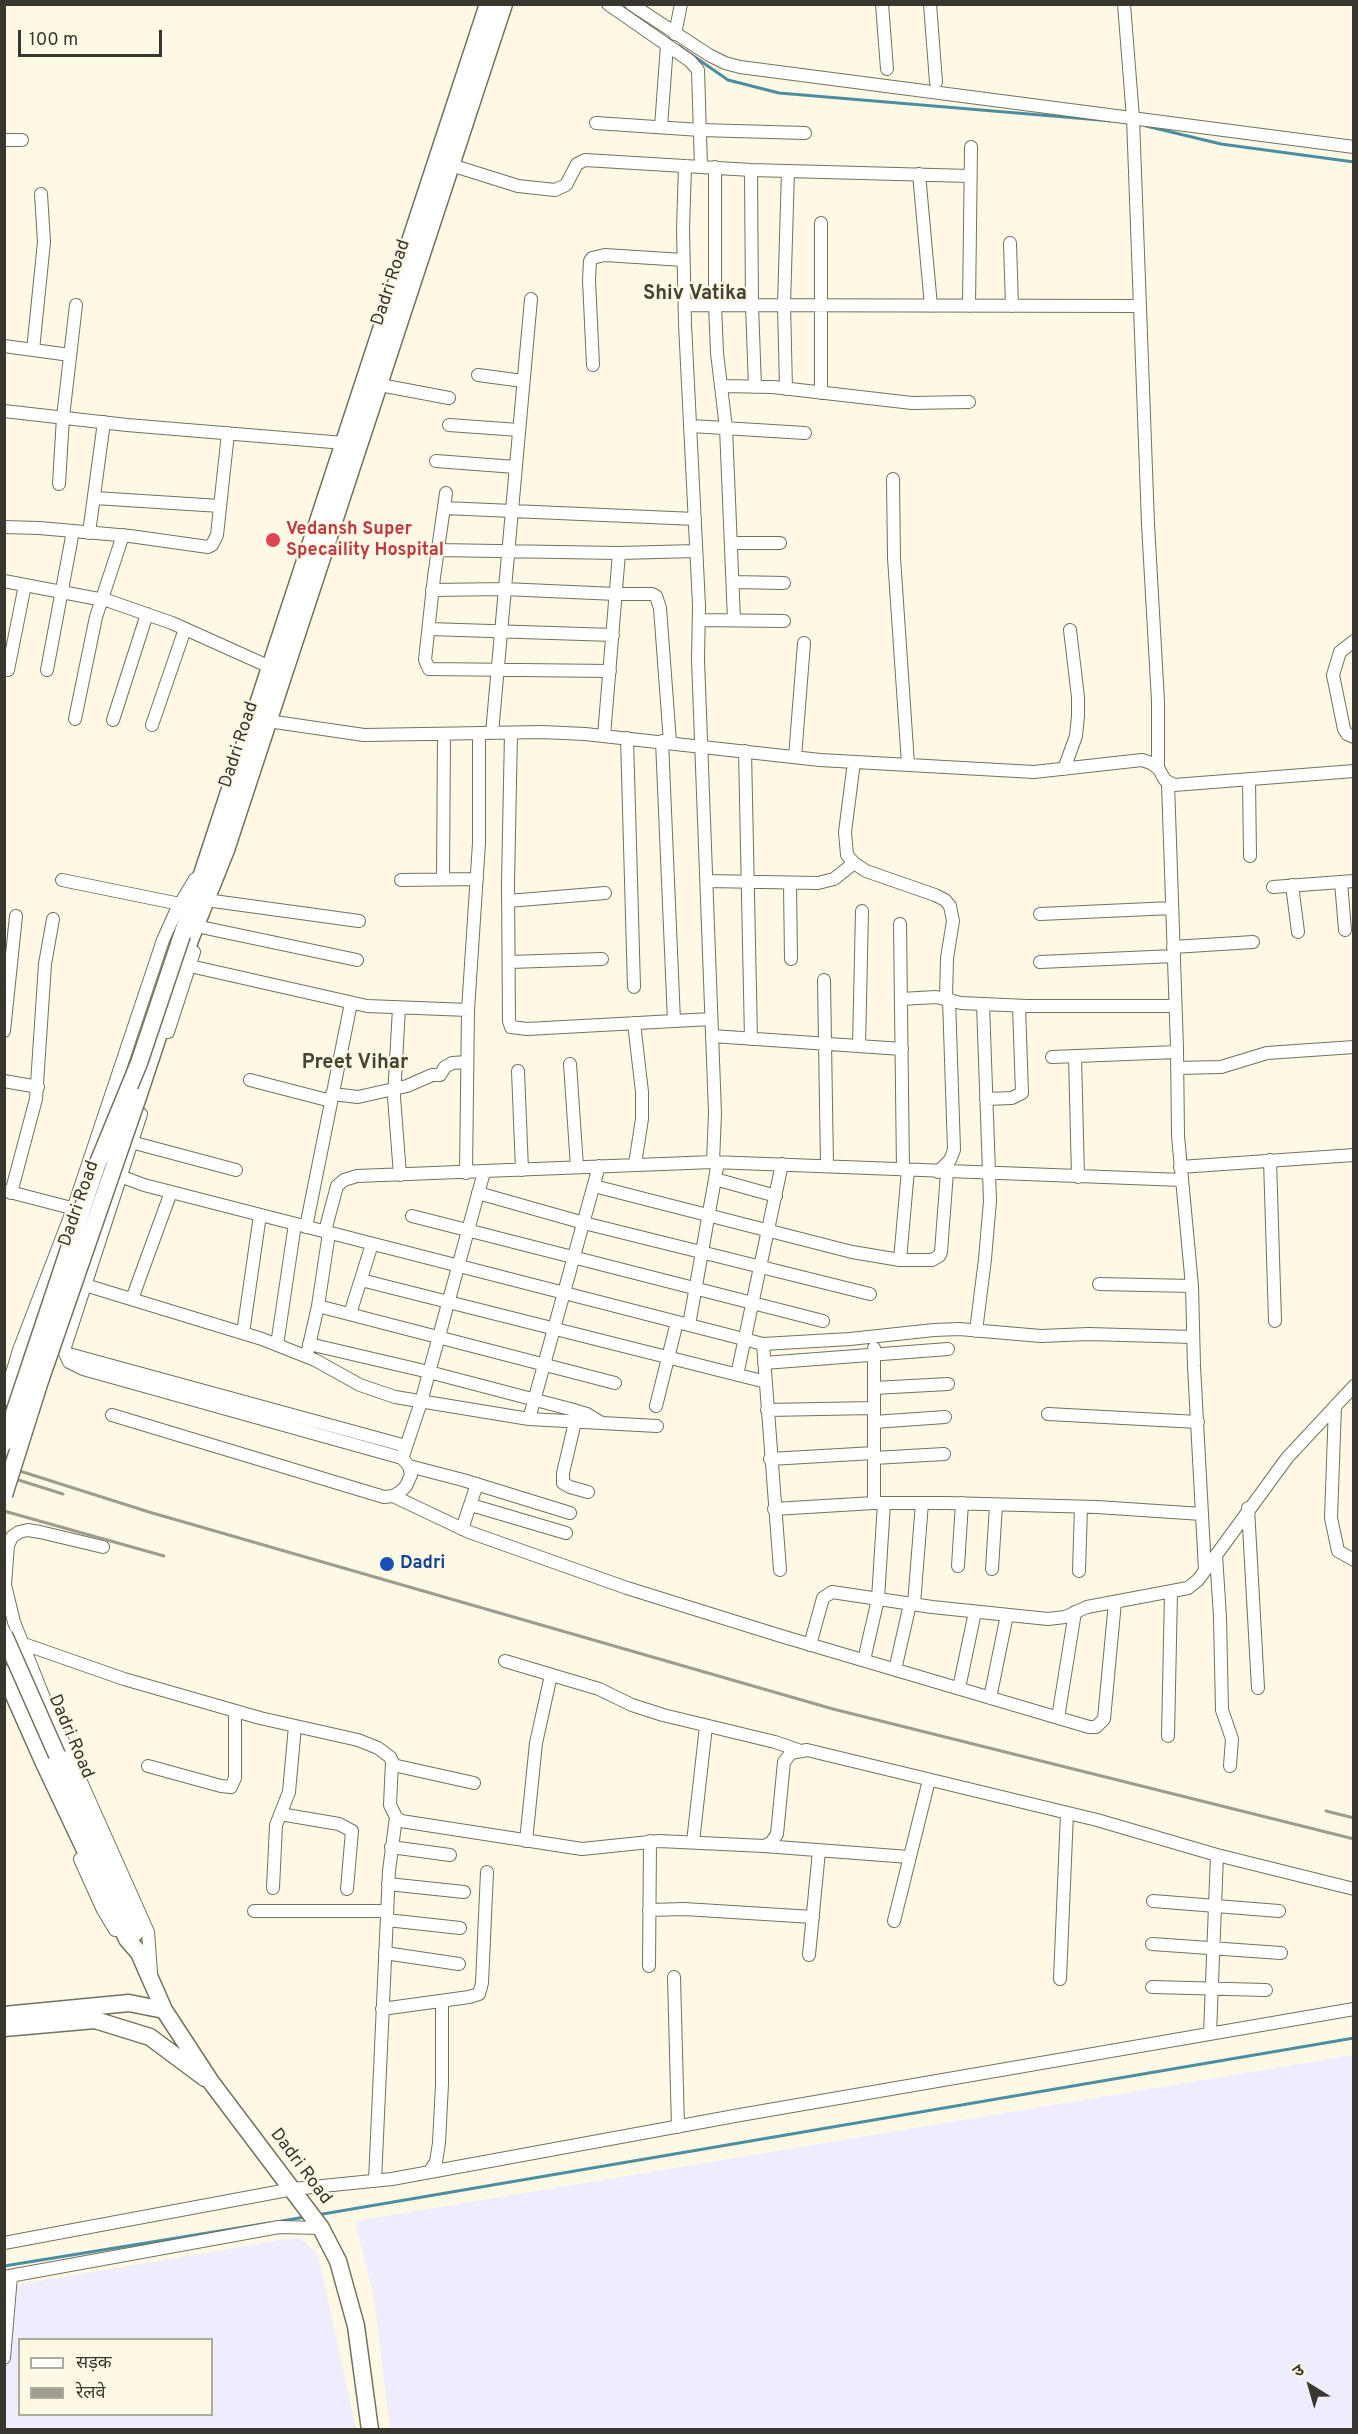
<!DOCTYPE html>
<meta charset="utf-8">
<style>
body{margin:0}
#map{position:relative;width:1358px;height:2434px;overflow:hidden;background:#fdf9e5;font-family:Overpass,"Noto Sans Devanagari",sans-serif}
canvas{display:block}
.frame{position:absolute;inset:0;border:6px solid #38362f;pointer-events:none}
.legend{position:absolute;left:18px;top:2338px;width:195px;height:78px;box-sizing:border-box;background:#fdf9e5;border:2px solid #aeab9c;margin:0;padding:8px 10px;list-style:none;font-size:18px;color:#38362f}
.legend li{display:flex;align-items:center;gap:12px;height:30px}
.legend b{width:30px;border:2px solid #aeab9c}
.north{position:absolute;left:1280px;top:2356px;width:60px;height:60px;-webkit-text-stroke:4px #fdf9e5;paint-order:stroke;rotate:323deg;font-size:16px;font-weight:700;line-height:24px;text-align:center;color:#38362f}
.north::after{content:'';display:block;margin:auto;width:21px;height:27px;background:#38362f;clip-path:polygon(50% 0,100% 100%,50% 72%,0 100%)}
.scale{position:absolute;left:18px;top:30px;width:144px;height:27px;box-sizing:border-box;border:3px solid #38362f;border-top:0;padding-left:8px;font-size:18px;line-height:21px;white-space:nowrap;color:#38362f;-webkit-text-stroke:4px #fdf9e5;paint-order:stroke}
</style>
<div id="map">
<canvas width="1358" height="2434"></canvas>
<div class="frame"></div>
<ul class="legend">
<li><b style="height:8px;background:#fff"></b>सड़क</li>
<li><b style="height:8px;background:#9f9c8f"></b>रेलवे</li>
</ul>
<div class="north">उ</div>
<div class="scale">100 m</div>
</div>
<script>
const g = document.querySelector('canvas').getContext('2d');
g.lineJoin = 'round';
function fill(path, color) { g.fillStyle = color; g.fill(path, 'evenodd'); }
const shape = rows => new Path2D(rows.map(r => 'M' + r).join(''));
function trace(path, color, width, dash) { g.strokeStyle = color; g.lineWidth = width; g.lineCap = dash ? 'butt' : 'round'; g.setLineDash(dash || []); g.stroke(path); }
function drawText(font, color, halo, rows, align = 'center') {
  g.font = font + ' Overpass,sans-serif'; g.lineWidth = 4.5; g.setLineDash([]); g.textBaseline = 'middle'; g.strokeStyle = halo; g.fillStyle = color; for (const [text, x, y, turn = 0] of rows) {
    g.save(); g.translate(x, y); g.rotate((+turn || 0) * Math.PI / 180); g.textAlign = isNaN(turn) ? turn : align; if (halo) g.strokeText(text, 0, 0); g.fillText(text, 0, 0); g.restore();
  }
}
fill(shape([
 [1353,2055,1353,2429,390,2429,374,2298,355,2221],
 [298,2237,318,2254,356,2429,5,2430,5,2287],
 [20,2340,212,2340,212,2414,20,2414]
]), '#efecfd');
trace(shape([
 [679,46,728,80,779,93,1112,121],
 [1146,126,1221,144,1354,162],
 [317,2215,1354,2038],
 [276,2222,305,2217],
 [4,2266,269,2223]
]), '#4b8ea2', 3);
const street = shape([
 [608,4,690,61,698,70,701,167],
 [631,4,709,55,725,63,740,67,1354,147],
 [882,4,887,69],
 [930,4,936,82],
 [1124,4,1133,118,1148,524,1158,701,1158,768],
 [675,34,681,4],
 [596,123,700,130,805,133],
 [661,127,667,45],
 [4,140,22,140],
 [451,165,518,186,555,190,566,185,577,164,585,160,751,170,970,176],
 [685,166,683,230,685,324,699,605,698,660,715,1113,713,1162],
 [715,167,715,305,717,353,726,428,734,620],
 [751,170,752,305,755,387],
 [919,174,931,306],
 [1010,243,1012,306],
 [685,305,1140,306],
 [969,306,971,147],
 [4,346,70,355],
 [33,350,44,242,41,194],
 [593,365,589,280,590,261,592,258,605,255,683,260],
 [478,375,523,381],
 [380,385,449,398],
 [722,386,773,387,912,403,969,402],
 [786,389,784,305,788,171],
 [821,393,821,223],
 [4,411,127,425,344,443],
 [449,425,519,430],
 [691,426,805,433],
 [436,461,515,467],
 [893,479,894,558,908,764],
 [59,484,63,417,76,305],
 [446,493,434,577,425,660,429,669,610,671],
 [95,498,220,506],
 [444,508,695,519],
 [4,527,39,528,130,536,208,547,212,545,217,535,228,433],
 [89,533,104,422],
 [731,543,780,543],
 [437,550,619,553,696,551],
 [4,581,109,601,172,623,270,667],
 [733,582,784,583],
 [432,590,504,589,616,594,652,594,656,596,660,608,670,742],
 [699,620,784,621],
 [429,629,613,635],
 [1354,641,1340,652,1333,675,1344,729,1347,734,1354,737],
 [8,670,25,585],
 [47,670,73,531],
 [75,719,96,617,123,535],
 [113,720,147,614],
 [268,721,364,735,542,732,585,734,820,760,1034,772,1142,760,1151,763,1158,768,1165,780,1174,785,1354,771],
 [152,725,185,629],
 [492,733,531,299],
 [511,733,508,883,509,1021,511,1027,527,1029,711,1019],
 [604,736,619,553],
 [627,738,634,987],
 [662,741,674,1021],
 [745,751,751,1039],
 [795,757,804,643],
 [854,762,845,832,847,855,854,863,866,871,935,895,945,900,950,906,953,921,947,958,946,998],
 [1064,769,1076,736,1078,716,1078,697,1070,630],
 [1249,779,1250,856],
 [1168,783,1177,1048,1178,1136,1192,1286,1194,1366,1205,1570],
 [443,879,444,734],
 [62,880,180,904],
 [401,880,477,879],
 [707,881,818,883,834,879,854,863],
 [1341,882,1345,930],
 [790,885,791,959],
 [1292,885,1298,932],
 [1273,887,1354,881],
 [206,900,359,921],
 [508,901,605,893],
 [1040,914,1172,908],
 [900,924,903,1170],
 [196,926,357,960],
 [1173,947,1253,942],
 [509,962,602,959],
 [1040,962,1174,956],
 [190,966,367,1006,468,1010],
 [824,980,827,1166],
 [901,999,936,997,961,1003,1027,1006,1175,1006],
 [399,1008,394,1097,400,1175],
 [634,1023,642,1092,642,1119,635,1164],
 [4,1031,16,916],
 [168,1032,194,952],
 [712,1036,902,1049],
 [859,1046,862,911],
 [1075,1056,1078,1177],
 [1052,1057,1177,1052],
 [570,1064,577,1167],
 [1177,1068,1221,1067,1267,1053,1354,1047],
 [518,1071,522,1170],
 [250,1080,331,1101],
 [4,1081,38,1087],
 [332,1094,358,1097,407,1086,432,1075,440,1075,445,1067,452,1063,467,1062],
 [986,1099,1012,1098,1022,1093,1019,1006],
 [131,1142,236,1170],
 [1270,1160,1275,1321],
 [1180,1167,1354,1155],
 [938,1172,950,1160,954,1150,949,999],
 [466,1173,468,1010,479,843,479,733],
 [120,1176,144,1185,763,1344,850,1339,934,1330,959,1329,1041,1336,1088,1334,1193,1337],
 [715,1179,776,1196],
 [594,1186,852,1252,900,1260,932,1260,939,1256,941,1252,947,1172],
 [6,1191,79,1210],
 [11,1193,36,1099,45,964,53,919],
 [478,1193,584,1223,870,1294],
 [412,1216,823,1321],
 [306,1227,351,1003],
 [325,1231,337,1186,344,1180,357,1176,713,1162,1182,1180],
 [900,1260,908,1170],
 [361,1280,766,1382],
 [1099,1284,1192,1286],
 [85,1285,262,1339,315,1360,360,1385,395,1397,529,1419,657,1426],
 [132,1299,171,1192],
 [318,1306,615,1383],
 [350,1314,372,1244],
 [689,1325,718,1162],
 [976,1331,985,1259,990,1201,983,1004],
 [243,1333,260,1215],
 [309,1344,429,1372,570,1409,587,1414,600,1422],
 [763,1344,780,1570],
 [277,1345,295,1224],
 [874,1348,874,1503],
 [308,1350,318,1306,329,1233],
 [65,1353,406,1446],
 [764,1363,948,1349],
 [737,1375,782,1164],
 [874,1388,948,1384],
 [4,1400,19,1350,73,1209,163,940,177,909,195,879],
 [656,1406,677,1322],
 [1335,1406,1331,1518,1338,1551,1354,1560],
 [767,1410,874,1408],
 [1048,1414,1198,1422],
 [112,1415,384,1497,393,1496,400,1492,406,1486,411,1475,409,1466,402,1458,83,1369,69,1362,65,1353,65,1347,141,1114],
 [529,1419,599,1166],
 [575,1422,563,1473,563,1483,570,1487,588,1492],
 [874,1422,945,1417],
 [404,1453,421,1402,484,1172],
 [874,1458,944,1454],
 [770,1459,874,1453],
 [409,1466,463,1480,570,1513],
 [393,1496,469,1532,627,1588,781,1636,1089,1727,1096,1727,1104,1719,1115,1602],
 [471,1505,566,1533],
 [1248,1508,1258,1688],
 [774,1509,874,1503,947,1503,1097,1507,1202,1514],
 [462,1529,477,1484],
 [103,1547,40,1532,28,1530,19,1532,12,1537,8,1545,5,1585,14,1622,46,1703,148,1932,151,1972],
 [1216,1555,1220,1617,1222,1710,1232,1739,1230,1766],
 [958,1566,962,1503],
 [992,1569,996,1505],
 [1079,1571,1081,1507],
 [914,1604,922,1503],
 [21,1643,124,1679,260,1718,358,1740,378,1748,390,1757,392,1761,390,1805,396,1817,401,1821,582,1849,659,1841,764,1846,771,1843,777,1834,784,1762,791,1753,807,1750,1097,1820,1217,1855,1354,1889],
 [810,1645,823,1598,832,1592,932,1607,1048,1619,1065,1617,1087,1607,1188,1588,1198,1580,1287,1458,1354,1386],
 [864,1660,878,1599,884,1503],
 [505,1661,599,1689,632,1705,663,1715,775,1742,798,1750],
 [895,1670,910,1604],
 [959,1688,975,1612],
 [990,1698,1007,1615],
 [1058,1718,1075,1612],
 [1168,1736,1171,1592],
 [393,1765,474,1783],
 [148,1766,221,1786,231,1787,235,1778,235,1711],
 [280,1814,339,1824,352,1831,347,1889],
 [526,1841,536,1743,551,1675],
 [693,1842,706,1726],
 [764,1846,909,1857],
 [391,1847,450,1855],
 [80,1859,103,1910,115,1930],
 [388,1884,464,1892],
 [273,1888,276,1825,289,1792,295,1726],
 [1153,1901,1279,1911],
 [649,1910,684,1909,813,1917],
 [254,1911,387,1911],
 [387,1920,460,1928],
 [894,1921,929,1780],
 [1152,1944,1281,1953],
 [385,1953,459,1964],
 [809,1955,819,1851],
 [649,1966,650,1841],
 [674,1977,678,2127],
 [1060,1979,1067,1813],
 [1152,1987,1266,1990],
 [382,2009,469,1997,479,1994,482,1983,487,1872],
 [1210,2034,1217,1855],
 [430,2171,436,2162,439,2143,442,2084,442,2001],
 [375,2181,389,1871,396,1817],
 [4,2243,293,2189,392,2179,740,2115,1354,2009],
 [4,2277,279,2227,321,2228],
 [4,2358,11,2276]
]);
const secondary = shape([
 [183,932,488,4],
 [138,1097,190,940,226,850,504,4],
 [4,1673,43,1761,127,1939,139,1953,164,2010,211,2082,321,2228,338,2261,356,2326,370,2430],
 [57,1755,77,1804,111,1869,135,1933],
 [4,2015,129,2003,164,2010],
 [4,2028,95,2020,150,2037,205,2078]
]);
trace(street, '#74715f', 14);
trace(secondary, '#74715f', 19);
trace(street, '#fff', 12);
trace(secondary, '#fff', 16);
trace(shape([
 [4,1466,149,1512,833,1709,1354,1839],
 [12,1478,63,1494],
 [4,1511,164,1556],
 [1326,1811,1354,1818]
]), '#9f9c8f', 3);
const secondaryBridge = shape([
 [4,1443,97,1165,139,1063,182,935],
 [4,1495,39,1384,138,1097],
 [4,1635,57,1755]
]);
trace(secondaryBridge, '#74715f', 19, []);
trace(secondaryBridge, '#fff', 16);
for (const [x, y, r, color] of [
 [273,540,8,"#e0444e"],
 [387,1564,8,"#1a4fb4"]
]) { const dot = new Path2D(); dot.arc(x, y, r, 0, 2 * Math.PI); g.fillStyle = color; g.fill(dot); trace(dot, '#fdf9e5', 2); }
drawText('18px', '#38362f', '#fdf9e5', [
 ["Dadri Road",392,283,-72],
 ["Dadri Road",240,745,-72],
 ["Dadri Road",80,1204,-71],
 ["Dadri Road",70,1737,67],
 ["Dadri Road",300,2167,53]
]);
drawText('bold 18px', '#be3a42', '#fdf9e5', [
 ["Vedansh Super",286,530],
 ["Specaility Hospital",286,551]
], 'left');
drawText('bold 18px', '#164399', '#fdf9e5', [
 ["Dadri",400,1564]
], 'left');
drawText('bold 20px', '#464332', '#fdf9e5', [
 ["Shiv Vatika",695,295],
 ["Preet Vihar",355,1064]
]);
</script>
